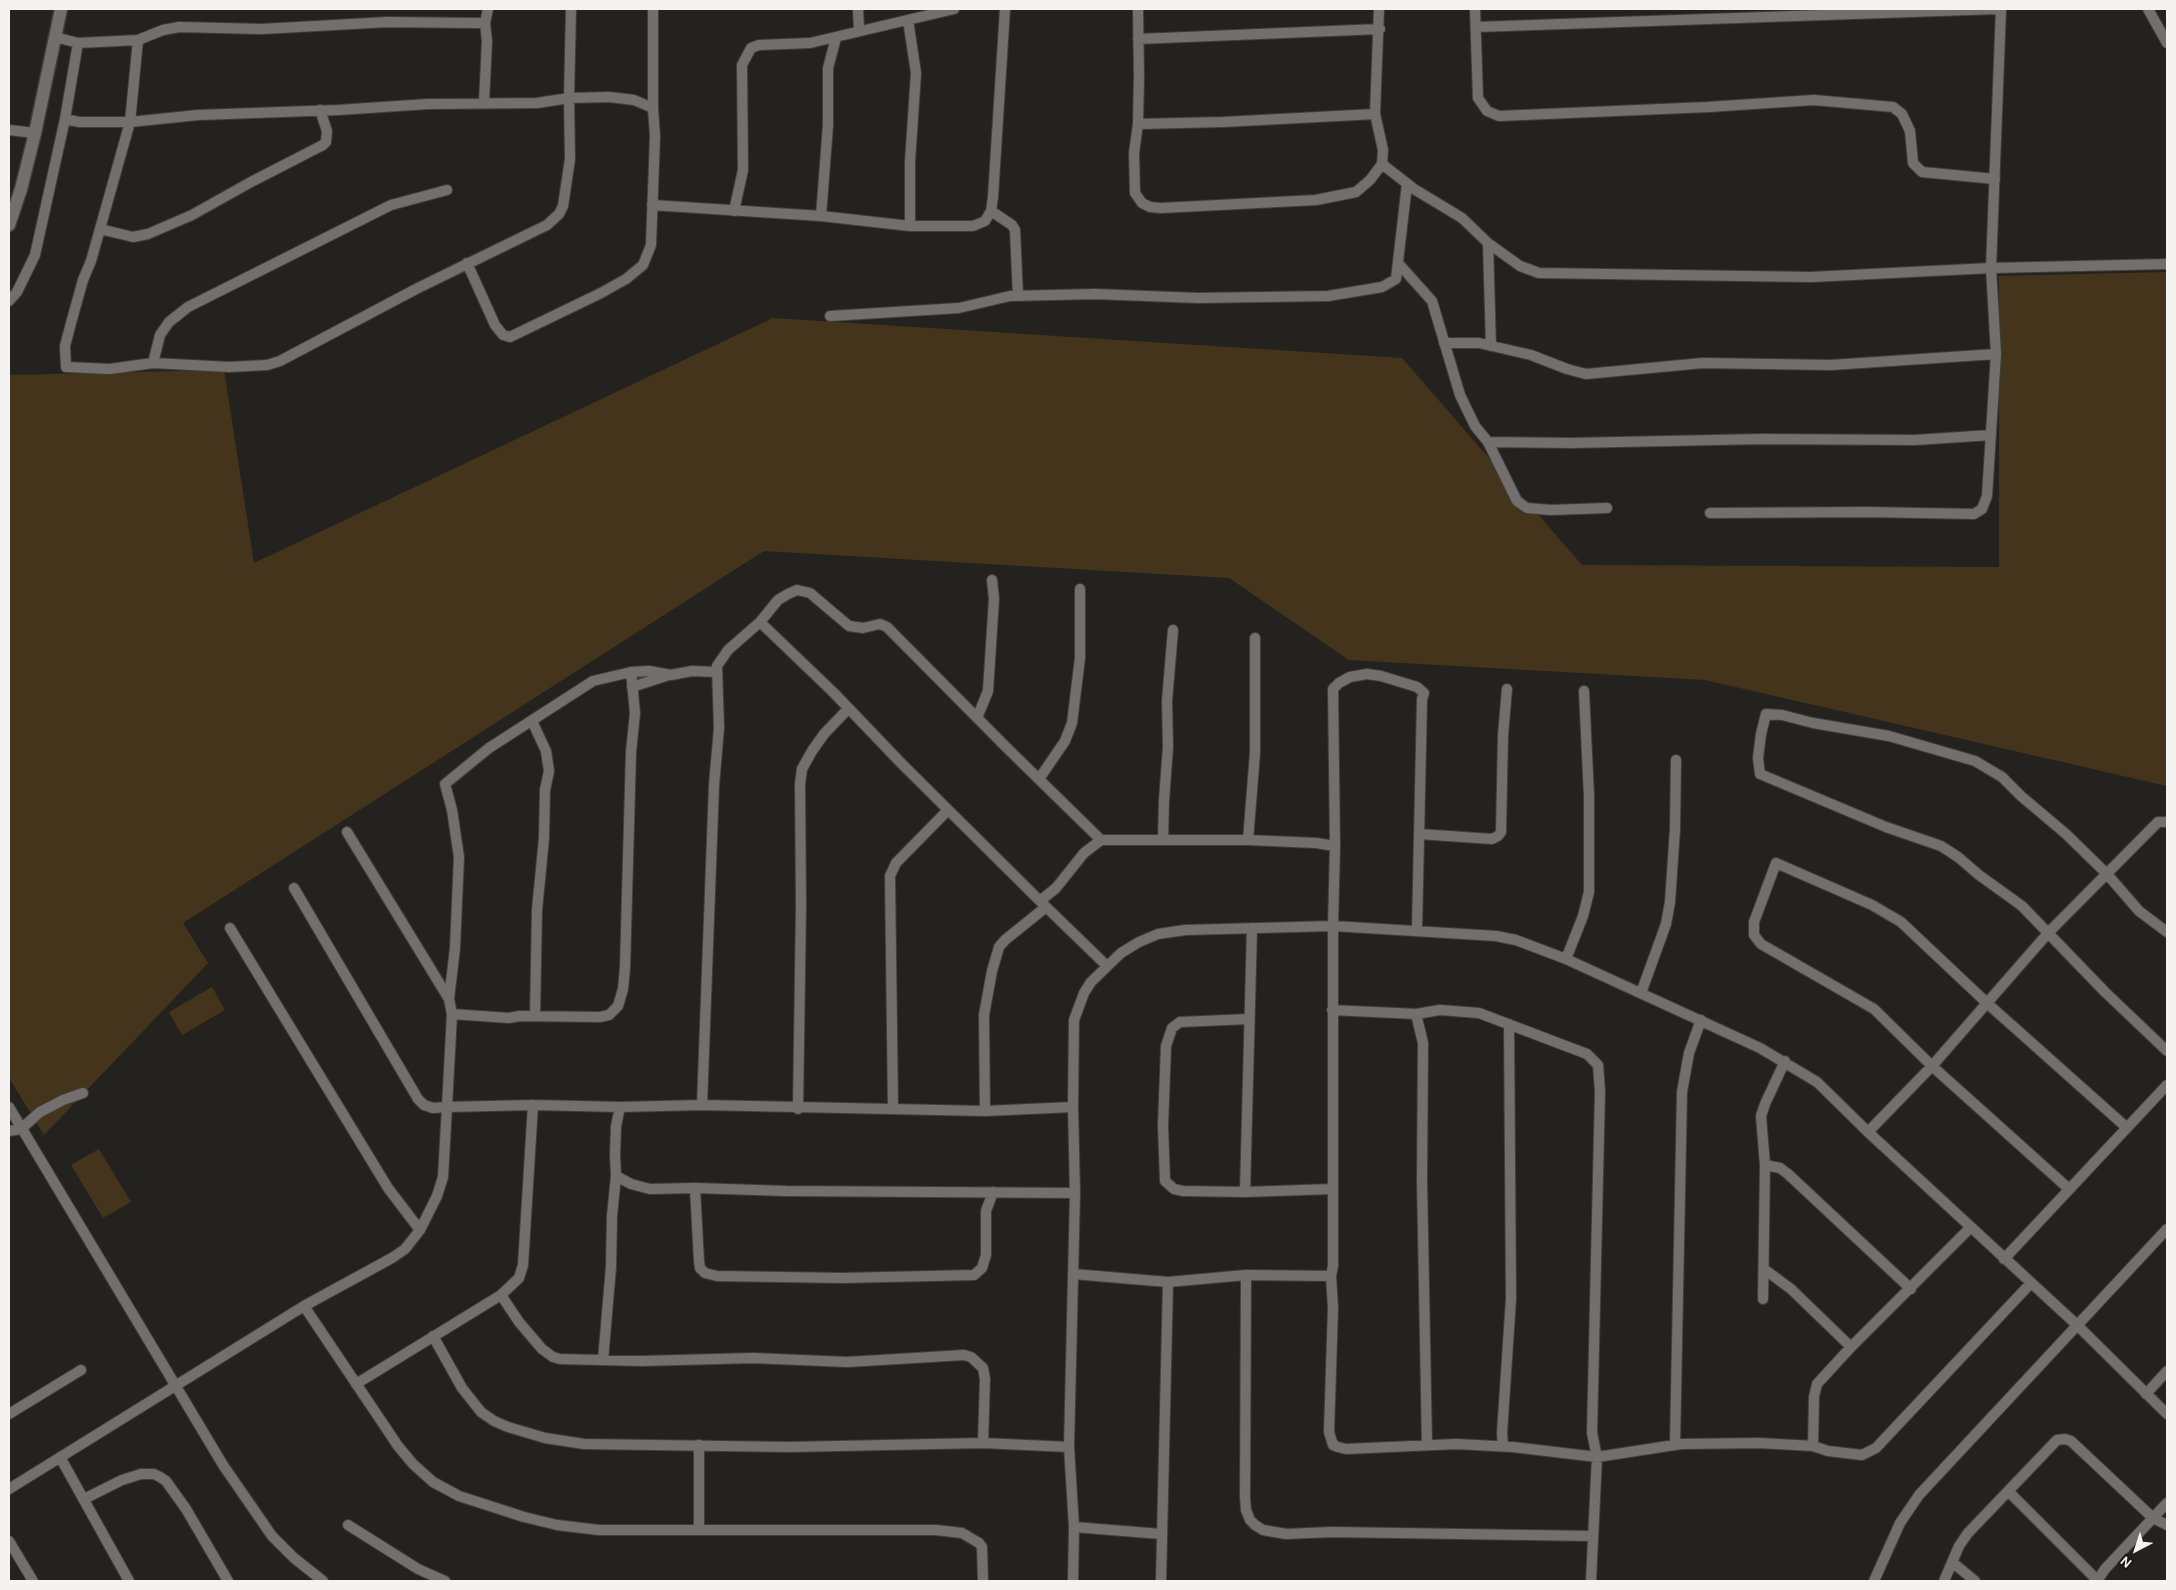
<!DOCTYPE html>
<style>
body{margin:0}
#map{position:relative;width:2176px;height:1590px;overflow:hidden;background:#24221f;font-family:Karla,sans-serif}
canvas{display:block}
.frame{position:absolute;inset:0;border:10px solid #f4f3f1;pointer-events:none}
.north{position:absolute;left:2111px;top:1525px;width:50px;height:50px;-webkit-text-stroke:4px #1b1916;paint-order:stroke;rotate:220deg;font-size:14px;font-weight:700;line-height:20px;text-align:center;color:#f4f3f1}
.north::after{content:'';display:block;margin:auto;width:18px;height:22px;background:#f4f3f1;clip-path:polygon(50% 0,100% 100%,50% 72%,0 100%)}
</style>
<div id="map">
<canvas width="2176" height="1590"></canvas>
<div class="frame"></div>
<div class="north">N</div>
</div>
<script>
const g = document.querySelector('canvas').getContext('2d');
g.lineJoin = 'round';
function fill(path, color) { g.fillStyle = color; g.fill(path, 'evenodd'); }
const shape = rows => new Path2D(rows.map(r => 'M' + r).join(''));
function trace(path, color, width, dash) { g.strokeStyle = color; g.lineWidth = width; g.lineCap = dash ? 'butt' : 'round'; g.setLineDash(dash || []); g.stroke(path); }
fill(shape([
 [2167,272,2167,786,1705,680,1349,660,1229,578,764,551,183,923,208,963,44,1135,9,1078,9,375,224,370,254,563,773,318,1402,358,1582,565,1999,567,1999,276],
 [212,987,225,1010,182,1035,169,1012],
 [99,1149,131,1202,103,1218,71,1165]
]), '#45341c');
const minor = shape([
 [858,9,859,30],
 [1138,9,1139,77,1138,124,1134,153,1135,193,1142,203,1150,207,1161,208,1316,200,1356,192,1370,180,1382,164,1383,150,1375,114,1379,9],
 [1475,9,1478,98,1487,111,1499,116,1708,107,1814,100,1893,107,1902,114,1910,131,1913,163,1922,172,1995,179],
 [2148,9,2167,43],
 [908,20,916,73,910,162,910,226],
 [1476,27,1997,9],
 [55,37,78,43,138,40,163,30,179,27,262,29,388,22,473,23,485,23,488,9],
 [1138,39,1380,29],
 [138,40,130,122,91,261,83,280,71,323,65,346,66,367,110,369,153,363,229,367,267,365,280,361,418,288,547,225,559,214,563,206,570,159,569,98,571,9],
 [78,43,65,119,79,122,130,122,198,115,338,110,428,104,537,103,569,98,609,97,634,100,653,108],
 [484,102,487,41,485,23],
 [1138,124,1223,122,1375,114],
 [9,130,35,133],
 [1382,164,1414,189,1462,218,1488,243,1520,266,1539,273,1811,277,1991,268,2167,264],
 [652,205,821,216,910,226,973,226,985,221,991,211,993,197,1005,9],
 [734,211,743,170,742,65,751,48,759,45,810,43,954,9],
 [991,211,1012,225,1015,230,1018,296],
 [821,216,828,125,828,68,836,38],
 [100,229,133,237,148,234,192,215,251,182,323,145,326,142,327,131,320,110],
 [1488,243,1491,346],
 [467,263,495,325,503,335,510,337,601,293,626,279,643,265,651,245,655,136,653,108,653,9],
 [1398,263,1432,301,1460,395,1475,426,1488,442,1517,501,1527,508,1551,510,1607,508],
 [9,301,17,292,35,255,65,119],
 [830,316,959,308,1010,296,1095,294,1198,298,1328,296,1382,287,1396,279,1407,184],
 [1444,343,1479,343,1531,355,1567,369,1586,374,1703,363,1831,365,1996,354],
 [153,363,160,335,169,322,188,307,391,205,447,190],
 [1488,442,1571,443,1761,439,1915,440,1991,435],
 [1710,513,1867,512,1974,514,1982,509,1987,496,1996,354,1991,268,2001,9],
 [760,622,834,693,902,764,1040,901,1056,888,1084,853,1101,840],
 [632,687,669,675],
 [977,718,988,691,994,599,992,580],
 [532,721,546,751,549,771,545,790,544,838,537,910,535,1016],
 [1039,779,1065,741,1072,723,1080,658,1080,589],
 [1419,834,1492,839,1498,836,1501,832,1503,735,1507,689],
 [1163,840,1164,800,1168,747,1167,701,1173,630],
 [1248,840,1255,753,1255,638],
 [294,888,418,1099,424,1105,433,1108,447,1107,452,1014,449,999,347,832],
 [1041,902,1107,966],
 [230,928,388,1188,420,1230],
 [2167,932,2139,911,2107,874,2066,834,2021,796,2002,777,1975,761,1889,736,1813,723,1782,715,1766,714,1761,734,1758,758,1760,774,1886,827,1941,846,1958,857,1979,875,2022,906,2105,992,2167,1051],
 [1566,959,1583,916,1589,892,1589,796,1584,691],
 [1641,993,1666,924,1670,902,1675,829,1676,760],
 [449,999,455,948,459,857,452,810,445,784,489,748,593,681,631,672,649,671,671,675,692,671,716,672],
 [1332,1010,1416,1014,1440,1010,1479,1013,1587,1054,1598,1065,1600,1091,1592,1433,1597,1457,1591,1581],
 [452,1014,509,1018,520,1016,600,1017,609,1015,618,1006,623,989,625,968,631,752,635,713,631,672],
 [1416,1014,1423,1043,1422,1180,1427,1445],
 [1249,1019,1180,1022,1172,1028,1166,1046,1163,1126,1165,1181,1174,1189,1183,1191,1245,1192,1332,1189],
 [702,1105,714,785,719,728,717,666,728,650,760,622,778,600,788,594,797,590,810,593,849,626,863,628,880,624,887,627,1006,747,1101,840,1248,840,1316,843,1335,846],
 [9,1107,223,1465,272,1536,294,1558,323,1581],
 [620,1107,616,1126,615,1155,616,1176,631,1184,650,1189,695,1188,699,1261,700,1268,705,1273,717,1276,842,1278,974,1275,982,1268,986,1255,986,1211,993,1192],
 [893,1108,890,876,896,863,948,810],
 [798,1109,801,906,800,784,802,769,812,751,824,734,848,709],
 [985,1111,984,1015,992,971,999,947,1005,940,1046,907],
 [9,1131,21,1129,40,1112,63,1100,83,1093],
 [1868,1132,1932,1066,2049,932,2158,822,2167,822],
 [1765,1165,1780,1168,1788,1174,1911,1289],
 [695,1188,786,1191,1075,1193],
 [2069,1189,1932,1066,1874,1009,1761,944,1754,935,1754,922,1776,863,1872,905,1901,922,1988,1004,2126,1127],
 [1245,1192,1252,928],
 [1971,1227,1851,1347,1817,1384,1814,1397,1813,1446,1828,1451,1862,1455,1876,1448,2031,1283],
 [2004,1259,2167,1085],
 [1764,1269,1791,1289,1851,1347],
 [1073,1274,1168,1282,1246,1275,1331,1276,1333,1266,1333,926,1335,846,1333,689,1339,683,1350,677,1367,674,1381,676,1417,687,1424,693,1422,699,1417,930],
 [1246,1275,1245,1497,1246,1510,1250,1520,1255,1525,1263,1530,1286,1534,1332,1532,1591,1536],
 [1331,1276,1333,1308,1329,1432,1333,1445,1338,1447,1346,1449,1456,1444,1513,1447,1597,1457,1681,1444,1759,1443,1813,1446],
 [501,1295,519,1322,542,1349,553,1357,560,1359,642,1361,753,1358,847,1362,964,1355,971,1357,983,1368,985,1379,983,1443],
 [1763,1299,1765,1165,1761,1116,1765,1104,1785,1061],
 [304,1306,398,1446,413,1464,433,1482,459,1496,524,1517,557,1525,599,1530,936,1530,962,1533,979,1543,982,1547,983,1581],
 [433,1336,462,1388,481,1412,494,1421,508,1427,545,1438,584,1444,790,1447,983,1443,1069,1447],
 [603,1360,611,1267,612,1216,616,1176],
 [356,1384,501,1295,519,1278,523,1265,533,1105],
 [2146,1394,2167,1371],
 [9,1414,81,1370],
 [1675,1445,1682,1092,1689,1053,1701,1020],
 [1503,1446,1502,1433,1511,1299,1509,1024],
 [60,1457,129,1581],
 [9,1489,304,1306,392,1258,405,1249,420,1230,437,1196,443,1177,447,1107,533,1105,620,1107,702,1105,985,1111,1073,1107],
 [2008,1491,2097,1580],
 [84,1499,122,1480,141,1474,154,1474,160,1477,166,1481,186,1509,228,1581],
 [348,1525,418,1569,445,1581],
 [1074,1527,1161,1534],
 [699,1529,699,1445],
 [9,1541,33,1581],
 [1952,1562,1975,1581],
 [1073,1581,1074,1527,1069,1447,1075,1193,1073,1107,1074,1020,1084,993,1091,982,1121,953,1139,942,1158,934,1185,930,1333,926,1496,936,1516,940,1566,959,1760,1048,1817,1082,1868,1132,2077,1325,2167,1414],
 [1161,1581,1168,1282],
 [1874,1581,1900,1523,1919,1495,2167,1229],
 [1944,1581,1959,1546,1968,1533,2057,1440,2065,1439,2071,1441,2153,1518,2167,1525],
 [2097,1581,2105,1569,2167,1503]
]);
const tertiary = shape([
 [9,225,21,189,35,133,61,9]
]);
trace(minor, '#413f3c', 12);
trace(tertiary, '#413f3c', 15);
trace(minor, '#726f6c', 10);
trace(tertiary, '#726f6c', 12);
</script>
